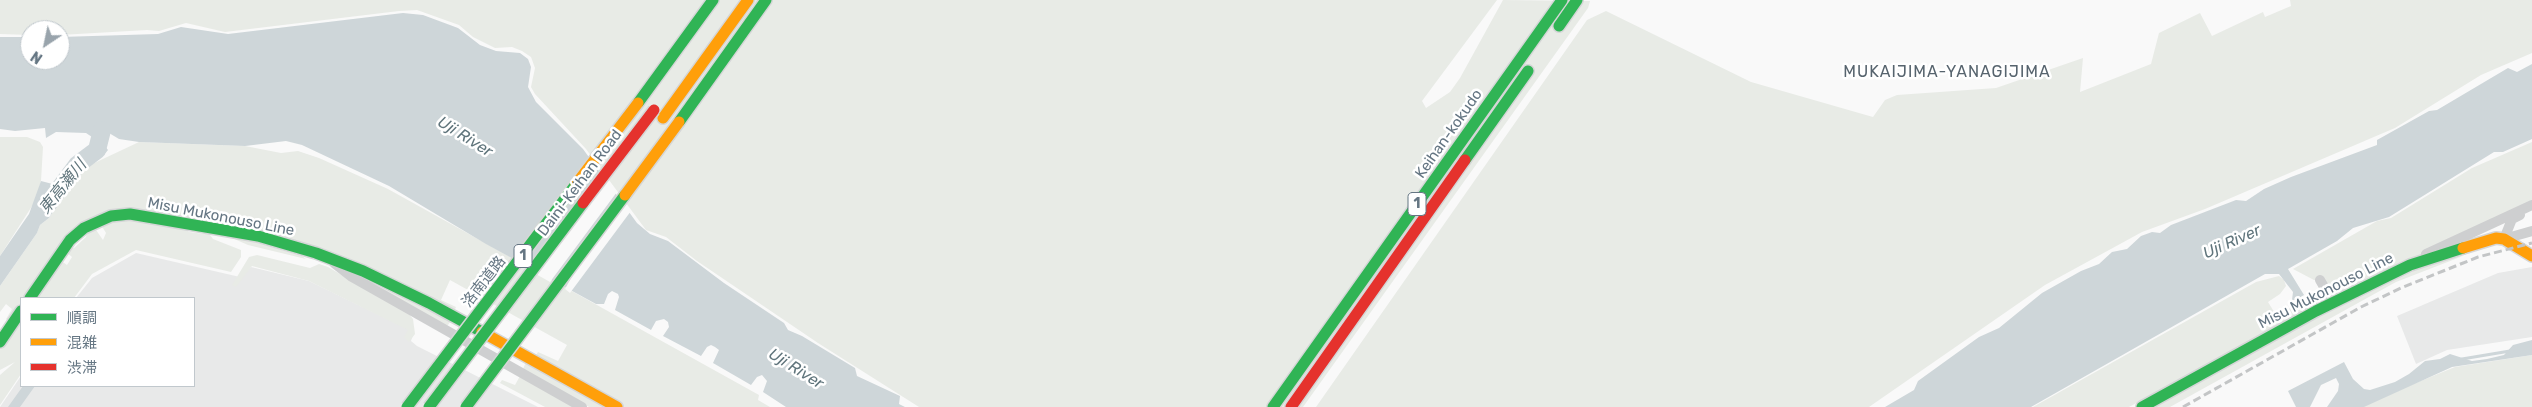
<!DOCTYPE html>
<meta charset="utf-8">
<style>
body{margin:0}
#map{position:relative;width:2532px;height:407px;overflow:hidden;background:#f9f9f9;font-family:Rubik,"Noto Sans JP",sans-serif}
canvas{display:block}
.legend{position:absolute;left:20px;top:297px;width:175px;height:90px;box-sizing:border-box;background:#fff;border:1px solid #c1c8cd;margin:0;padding:6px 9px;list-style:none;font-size:15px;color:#657683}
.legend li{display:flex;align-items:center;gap:10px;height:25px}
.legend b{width:25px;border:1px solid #c1c8cd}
.north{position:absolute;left:20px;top:20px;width:50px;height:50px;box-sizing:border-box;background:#fff;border:1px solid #c1c8cd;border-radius:50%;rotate:214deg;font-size:14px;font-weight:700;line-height:20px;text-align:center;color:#657683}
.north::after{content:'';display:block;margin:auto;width:18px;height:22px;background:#99a4ac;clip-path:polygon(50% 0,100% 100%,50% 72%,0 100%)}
</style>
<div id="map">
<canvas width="2532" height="407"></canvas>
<ul class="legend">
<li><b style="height:6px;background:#30b455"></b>順調</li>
<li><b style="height:6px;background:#ff9f0a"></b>混雑</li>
<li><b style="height:6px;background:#e5322d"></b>渋滞</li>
</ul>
<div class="north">N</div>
</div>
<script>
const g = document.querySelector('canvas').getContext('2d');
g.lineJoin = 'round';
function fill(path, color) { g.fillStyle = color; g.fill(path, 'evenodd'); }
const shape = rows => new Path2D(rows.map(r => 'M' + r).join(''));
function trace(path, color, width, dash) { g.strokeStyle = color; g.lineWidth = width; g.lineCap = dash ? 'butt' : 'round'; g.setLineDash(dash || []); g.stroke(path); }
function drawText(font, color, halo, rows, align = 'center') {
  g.font = font + ' Rubik,"Noto Sans JP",sans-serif'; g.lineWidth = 5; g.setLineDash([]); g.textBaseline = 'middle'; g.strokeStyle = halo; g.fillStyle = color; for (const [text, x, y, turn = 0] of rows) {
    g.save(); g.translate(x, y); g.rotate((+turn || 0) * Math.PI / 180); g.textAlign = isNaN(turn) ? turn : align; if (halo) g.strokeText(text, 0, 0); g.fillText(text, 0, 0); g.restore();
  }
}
fill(shape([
 [136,253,240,277,251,267,309,281,414,332,411,341,417,346,538,407,0,407,21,376,21,386,194,386,194,298,76,298,92,278],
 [2532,267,2532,337,2447,350,2416,364,2397,316,2498,273]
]), '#e8e9e9');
fill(shape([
 [0,0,1497,0,1422,101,1426,108,1450,92,1460,78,1503,0,1590,1,1588,8,1303,407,919,407,818,343,697,261,666,237,646,230,586,149,535,94,531,87,535,68,531,57,522,51,512,47,495,48,473,37,459,25,417,10,399,11,225,32,186,23,159,31,147,30,60,35,60,30,30,30,30,35,0,34],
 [2290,0,2532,0,2532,53,2481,75,2395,128,2205,209,2142,232,2045,285,1869,407,1316,407,1587,20,1606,11,1751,82,1873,117,1885,100,1897,95,1996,88,2083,58,2080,92,2151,64,2159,33,2200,13,2212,36,2263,12,2265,17,2291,6],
 [0,137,27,137,40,142,43,147,41,181,36,200,0,256],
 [139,142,245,146,281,153,298,151,319,158,388,189,759,395,758,400,770,407,623,407,535,357,538,352,558,361,567,345,450,280,441,300,456,307,453,314,349,262,160,215,88,222,26,298,21,298,21,305,10,322,6,319,12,309,6,304,0,312,0,286,37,233,40,225,49,218,68,188,88,166],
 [2532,142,2532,205,2318,305,2327,292,2320,280,2314,280,2293,269,2377,221,2391,218,2472,168],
 [127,218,183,226,189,232,204,234,208,232,213,239,241,250,241,257,231,272,136,250,92,274,74,298,34,298,60,260,67,265,72,257,66,252,68,249,74,248,86,237,87,231,94,227,103,240,106,233,100,223],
 [214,230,302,256,306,259,248,245],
 [257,255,310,268,319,264,328,267,409,314,413,319,415,334,409,342,404,337,408,330,309,281,252,266,236,287,232,285,249,257],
 [2463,256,2396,282,2170,407,2153,407,2333,308,2418,265],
 [2279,276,2284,280,2286,286,2280,294,2268,302,2276,315,2307,300,2310,310,2129,407,2033,407,2256,282],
 [360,278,422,306,450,322,446,328],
 [21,317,21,374,0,405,0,375,15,362,0,370,0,347],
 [2532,355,2532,407,2357,407,2455,367],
 [526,362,605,407,589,407,523,369],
 [520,376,575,407,545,407,500,383,502,380,515,385]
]), '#e8ebe6');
fill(shape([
 [403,13,423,15,458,28,480,45,496,51,520,53,528,59,531,67,528,87,536,102,583,149,637,223,650,234,668,241,724,283,784,323,788,330,802,336,855,368,857,376,900,396,899,404,905,407,786,407,763,392,767,381,762,375,757,377,751,385,713,363,719,350,715,347,711,345,707,347,701,356,663,336,669,327,668,322,664,319,656,321,651,330,615,310,619,297,618,294,612,291,608,294,604,304,596,304,486,244,389,186,302,145,286,141,245,146,139,142,119,139,109,133,104,145,108,150,104,155,96,154,91,148,92,137,86,133,56,132,46,138,45,128,15,131,0,129,0,37,30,37,30,60,60,60,60,37,158,34,181,27,228,34],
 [2532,64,2532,139,2503,152,2494,152,2389,217,2353,228,2337,241,2288,269,2304,295,2296,300,2292,300,2293,292,2279,274,2265,274,2031,407,1885,407,1914,390,1918,381,1979,337,1999,328,2042,293,2081,271,2099,264,2112,252,2127,249,2141,236,2152,232,2160,233,2171,225,2236,200,2246,201,2264,189,2291,177,2377,145,2377,140,2429,111,2437,110,2508,68,2517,72],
 [41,181,68,188,49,218,40,225,37,233,0,286,0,256,29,214],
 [2532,340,2532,355,2452,367,2364,407,2327,407,2338,391,2339,384,2336,378,2321,385,2310,407,2296,407,2288,391,2344,362,2353,379,2364,389,2370,390,2395,382,2409,374,2425,361,2440,359,2450,354,2472,361,2487,359,2504,355,2513,345],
 [23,386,35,386,20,407,8,407]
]), '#ced6d9');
fill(shape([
 [601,170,617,192,550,282,527,269],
 [618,193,631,211,570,293,565,289]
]), '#f9f9f9');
trace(shape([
 [2462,359,2510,351]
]), '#ced6d9', 3);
trace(shape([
 [48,204,77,165,97,150,102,130]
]), '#ced6d9', 18);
const fast = shape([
 [1559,26,1577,0],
 [638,103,713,0],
 [679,122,766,0],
 [1465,160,1528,71],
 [30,298,70,240,84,228,111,216,130,214,258,236,316,253,363,271,429,303,482,332],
 [0,342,21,311],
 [1273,407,1562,0],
 [2142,407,2316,311,2410,265,2463,248]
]);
const slow = shape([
 [663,118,748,0],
 [2463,248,2496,238,2504,239,2532,256],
 [482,332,617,407]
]);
const jam = shape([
 [1291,407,1465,160]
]);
trace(fast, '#d5d6d7', 14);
trace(slow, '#d5d6d7', 14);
trace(jam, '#d5d6d7', 14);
trace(shape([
 [2504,239,2512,219,2520,215],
 [2504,239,2532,231],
 [2426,254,2532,205],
 [334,263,352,277,582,407],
 [2320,280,2327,292,2314,298,2318,305,2327,300]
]), '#cecfd0', 10);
trace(fast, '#30b455', 11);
trace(slow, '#ff9f0a', 11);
trace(jam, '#e5322d', 11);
trace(shape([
 [2183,407,2361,307,2401,288,2478,257,2532,243]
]), '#c3c5c6', 3, [8, 4]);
const fastBridge = shape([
 [407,407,576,184],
 [429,407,583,203],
 [466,407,625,195]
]);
const slowBridge = shape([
 [576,184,638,103],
 [625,195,679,122]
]);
const jamBridge = shape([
 [583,203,654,110]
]);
trace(fastBridge, '#d5d6d6', 14, []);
trace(slowBridge, '#d5d6d6', 14, []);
trace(jamBridge, '#d5d6d6', 14, []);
trace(fastBridge, '#30b455', 11);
trace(slowBridge, '#ff9f0a', 11);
trace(jamBridge, '#e5322d', 11);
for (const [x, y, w] of [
 [1417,204,18],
 [523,256,18]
]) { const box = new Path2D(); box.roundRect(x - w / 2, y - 11.5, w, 23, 4); g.fillStyle = '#fff'; g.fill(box); trace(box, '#657683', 1); }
drawText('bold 14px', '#657683', null, [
 ["1",1417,204],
 ["1",523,256]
]);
drawText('15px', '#657683', '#fff', [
 ["Keihan-kokudo",1449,134,-55],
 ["Daini-Keihan Road",580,183,-53],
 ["Misu Mukonouso Line",221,217,11],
 ["洛南道路",484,282,-52],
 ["Misu Mukonouso Line",2326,291,-27]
]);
g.letterSpacing = '1px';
drawText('16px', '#57646e', '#fff', [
 ["MUKAIJIMA-YANAGIJIMA",1947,72]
]);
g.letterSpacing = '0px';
drawText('italic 16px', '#60757c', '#fff', [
 ["Uji River",465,137,32],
 ["東高瀬川",63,187,-51],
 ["Uji River",2232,242,-24],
 ["Uji River",796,369,32]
]);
</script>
